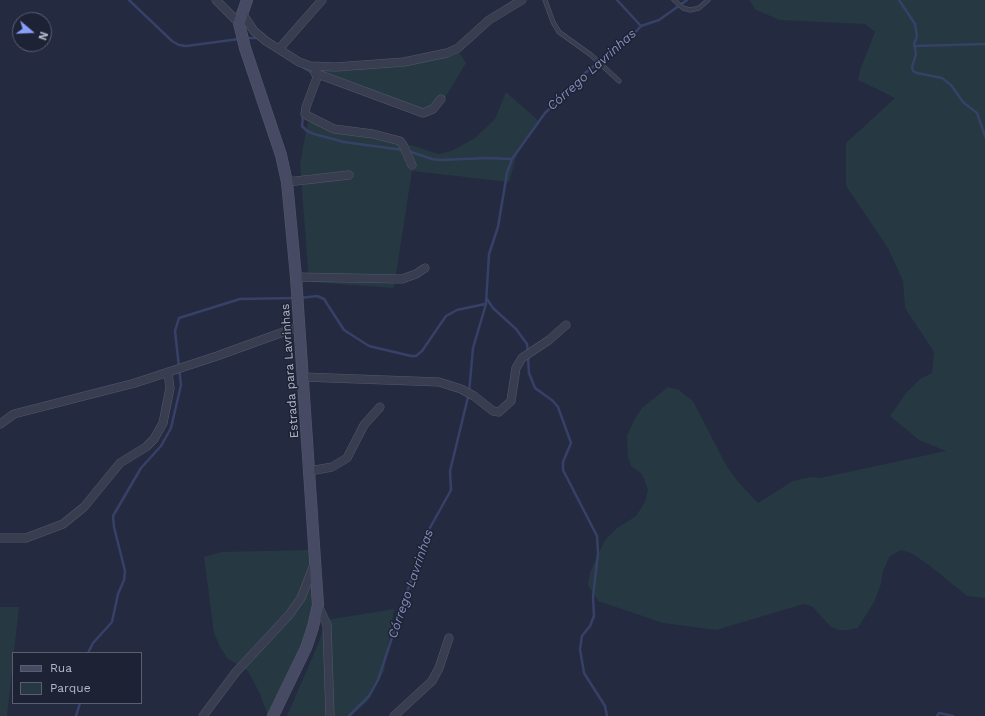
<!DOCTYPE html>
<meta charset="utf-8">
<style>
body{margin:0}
#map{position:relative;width:985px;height:716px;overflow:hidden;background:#242a40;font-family:"Work Sans",sans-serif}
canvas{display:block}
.legend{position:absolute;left:12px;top:652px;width:130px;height:52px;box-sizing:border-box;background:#1d2235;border:1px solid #595e71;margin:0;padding:5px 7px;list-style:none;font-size:12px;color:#b4b8ca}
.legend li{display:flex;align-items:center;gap:8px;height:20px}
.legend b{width:20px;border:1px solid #595e71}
.north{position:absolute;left:12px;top:12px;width:40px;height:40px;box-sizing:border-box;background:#1d2235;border:1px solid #595e71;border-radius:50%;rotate:109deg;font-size:11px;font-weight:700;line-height:16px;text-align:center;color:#b4b8ca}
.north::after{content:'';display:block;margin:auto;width:14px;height:18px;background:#899dfb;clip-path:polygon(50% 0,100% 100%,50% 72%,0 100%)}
</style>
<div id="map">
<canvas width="985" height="716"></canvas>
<ul class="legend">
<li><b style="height:5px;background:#464b63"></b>Rua</li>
<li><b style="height:11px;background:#263841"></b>Parque</li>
</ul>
<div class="north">N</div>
</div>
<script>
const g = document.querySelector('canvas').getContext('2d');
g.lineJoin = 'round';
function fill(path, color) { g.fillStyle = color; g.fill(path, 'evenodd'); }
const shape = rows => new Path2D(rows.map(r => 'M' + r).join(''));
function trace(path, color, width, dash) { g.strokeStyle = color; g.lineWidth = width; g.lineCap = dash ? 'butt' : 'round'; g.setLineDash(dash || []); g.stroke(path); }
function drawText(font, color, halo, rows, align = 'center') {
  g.font = font + ' "Work Sans",sans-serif'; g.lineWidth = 3; g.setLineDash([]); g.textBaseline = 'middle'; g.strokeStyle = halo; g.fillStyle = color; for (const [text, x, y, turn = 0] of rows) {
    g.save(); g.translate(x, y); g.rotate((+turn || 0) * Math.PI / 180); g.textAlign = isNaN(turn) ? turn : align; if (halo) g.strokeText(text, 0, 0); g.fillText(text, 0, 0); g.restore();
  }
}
fill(shape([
 [749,0,985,0,985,598,967,596,930,566,911,553,901,550,890,556,883,571,881,584,874,602,858,628,848,630,839,630,831,627,813,607,804,604,716,630,663,623,598,601,588,585,590,572,605,540,617,528,636,516,645,502,648,490,642,474,631,466,628,457,627,436,634,420,642,408,668,387,679,390,693,401,727,467,739,483,758,503,793,481,811,477,820,478,946,451,919,440,890,416,906,393,920,379,932,373,934,352,905,308,903,281,888,248,846,186,846,143,895,98,858,80,860,70,875,32,865,24,780,20,756,10],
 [458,51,466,63,448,93,443,100,423,110,324,74,317,69],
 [506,92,540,122,519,147,509,182,412,171,394,288,309,282,300,164,308,122,372,133,439,154,451,151,475,138,495,119],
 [310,550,314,595,310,636,268,716,260,694,248,671,228,659,220,647,214,633,204,557,221,552],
 [0,607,19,607,7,716,0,716],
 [394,609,384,671,368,701,351,716,287,716,319,642,326,620]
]), '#263841');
trace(shape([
 [129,0,172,41,179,45,186,46,239,39],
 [617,0,641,26],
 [899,0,915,24,917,36,914,44,916,54,912,67,913,71,917,73,942,78,951,85,963,102,977,113,985,136],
 [246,38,257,38],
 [915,46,985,44],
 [301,66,314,74],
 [303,115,302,126,307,131,314,134,344,142,403,150],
 [408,151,432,159,440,160,487,158,512,159],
 [300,298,317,296,324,299,344,330,369,346,411,356,416,356,422,351,446,316,457,310,485,304],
 [487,299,493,308,516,329,527,344,528,352],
 [528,357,529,373,535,388,553,401,558,407,562,418,571,443,563,462,563,470,597,536,598,553,593,597,594,616,590,626,582,636,580,649,584,673,605,706,607,716],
 [88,653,93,643,112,622,118,594,124,580,125,571,114,527,113,516,141,468,161,446,171,428,181,385,175,331,179,318,240,299,295,298],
 [76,716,80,703],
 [349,716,369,696,378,680,426,535,451,490,450,471,469,393,473,348,486,304,489,254,498,227,507,173,512,159,545,113,571,89,585,73,631,37,641,26,659,20,687,0],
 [937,716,939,713,953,716]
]), '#374167', 2.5);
const lane = shape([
 [545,0,553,22,559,32,591,55,619,81],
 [674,0,683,8,690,10,699,8,708,0]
]);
const street = shape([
 [216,0,239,23],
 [242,13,254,31,266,41,299,62,310,66,336,67,404,62,447,53,458,48,489,20,522,0],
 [279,49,322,0],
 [315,73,423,113,433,109,441,99],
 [318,75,306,107,305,114,308,116,334,129,373,134,400,141,403,145,412,165],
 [287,182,349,175],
 [296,277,402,279,416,274,425,268],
 [303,377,439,382,461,389,474,396,493,411,499,412,511,401,516,368,522,358,549,340,566,325],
 [0,424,14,414,135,383,217,356,300,326],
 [310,471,332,467,347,458,364,425,380,407],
 [0,538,26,538,63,524,84,507,120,463,146,447,154,439,163,423,170,388,168,372],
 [318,605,327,625,330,716],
 [203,716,236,672,289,615,301,598,314,565],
 [394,716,432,681,439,668,449,638]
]);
const secondary = shape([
 [247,0,239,23,245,48,281,155,287,182,296,277,318,605,313,627,306,648,273,716]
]);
trace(lane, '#53586a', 5);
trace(street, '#53586a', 9);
trace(secondary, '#53586a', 12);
trace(lane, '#383d50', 4);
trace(street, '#383d50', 8);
trace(secondary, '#464b63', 11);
drawText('12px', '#b4b8ca', '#1d2235', [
 ["Estrada para Lavrinhas",290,371,-94]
]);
drawText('italic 13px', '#828eb7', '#1d2235', [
 ["Córrego Lavrinhas",592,70,-42],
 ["Córrego Lavrinhas",411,584,-71]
]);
</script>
